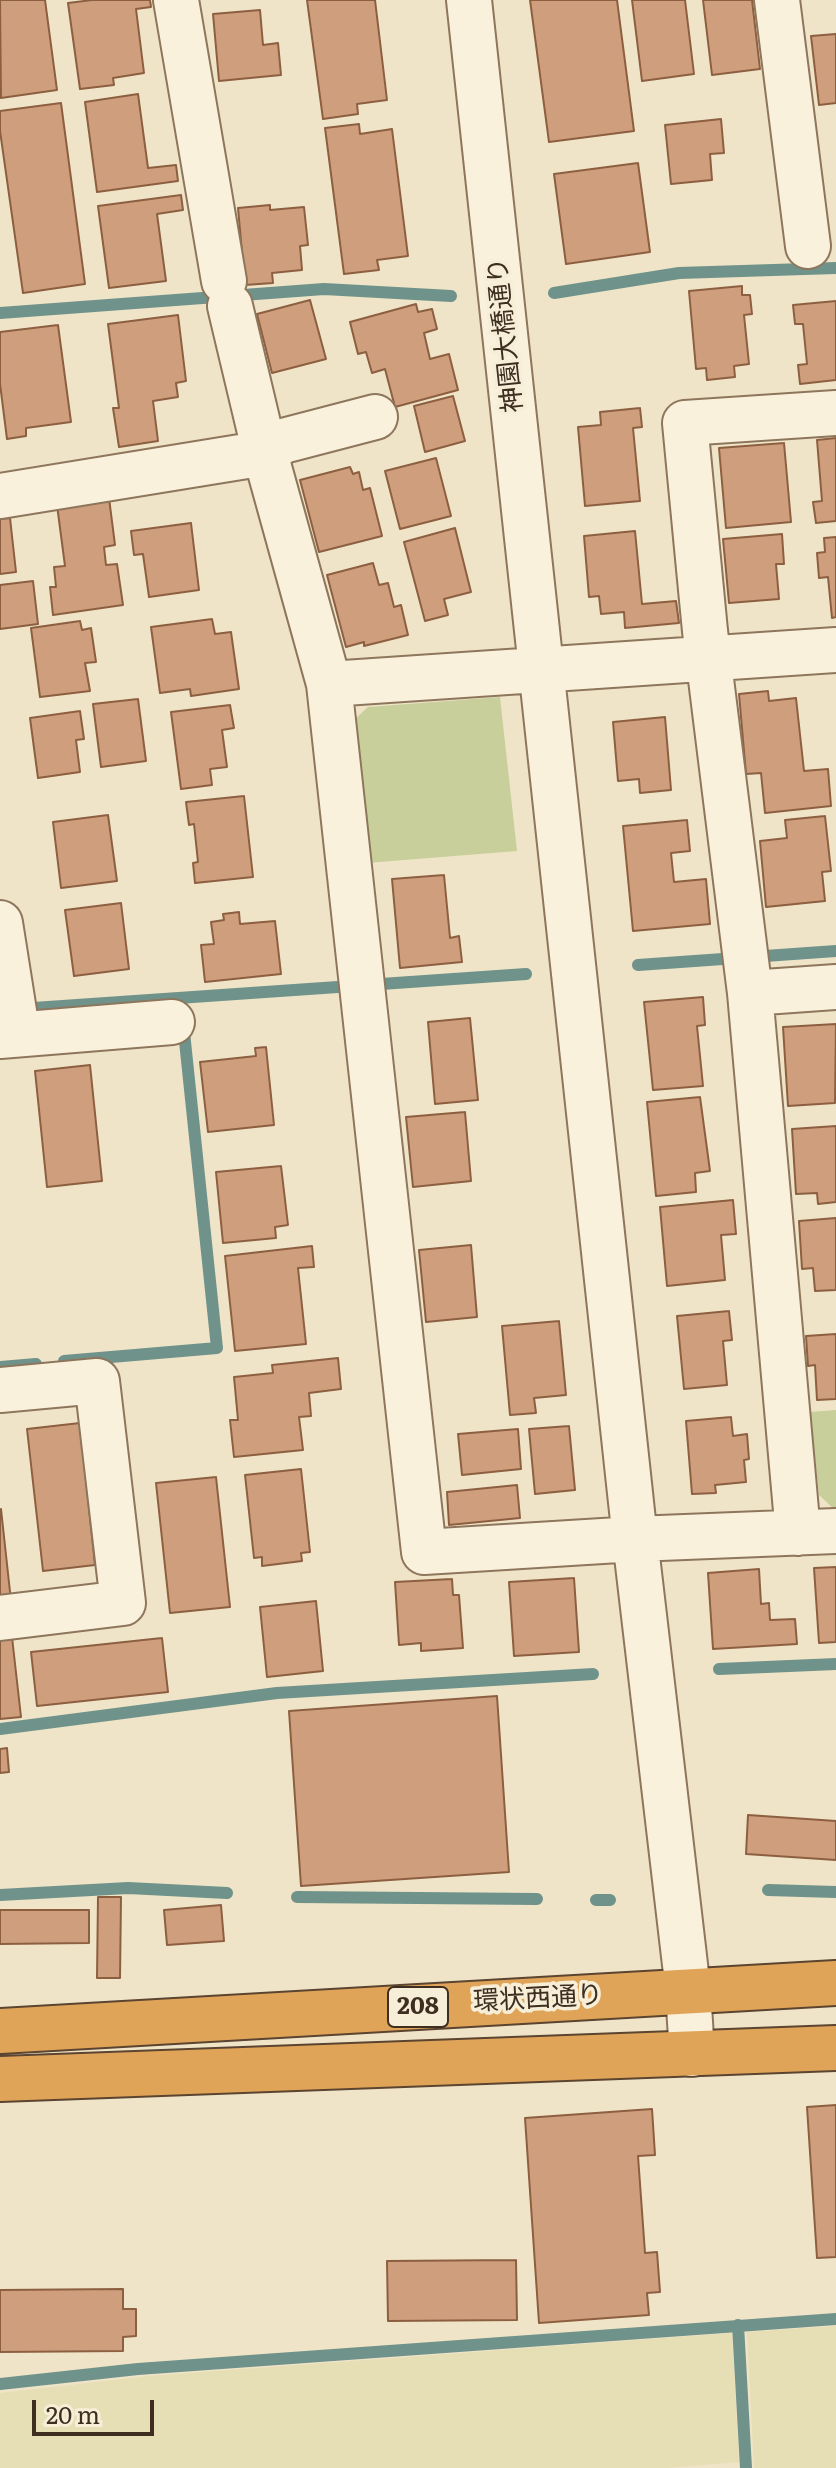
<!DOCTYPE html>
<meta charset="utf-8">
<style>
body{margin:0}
#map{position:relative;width:836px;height:2468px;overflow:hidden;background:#f0e4c8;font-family:Literata,serif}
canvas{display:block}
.scale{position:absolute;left:32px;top:2400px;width:122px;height:36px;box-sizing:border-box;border:4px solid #3d2e20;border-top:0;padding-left:10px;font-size:24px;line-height:28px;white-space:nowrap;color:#3d2e20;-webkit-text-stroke:6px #f7eed8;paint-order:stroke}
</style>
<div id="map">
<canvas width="836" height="2468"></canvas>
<div class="scale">20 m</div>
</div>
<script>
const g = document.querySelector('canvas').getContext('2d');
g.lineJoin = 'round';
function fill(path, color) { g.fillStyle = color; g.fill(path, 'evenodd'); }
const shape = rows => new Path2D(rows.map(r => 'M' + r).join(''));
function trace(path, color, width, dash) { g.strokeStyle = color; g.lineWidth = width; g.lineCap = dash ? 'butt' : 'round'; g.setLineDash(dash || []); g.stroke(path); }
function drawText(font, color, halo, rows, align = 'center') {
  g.font = font + ' Literata,"Noto Sans JP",serif'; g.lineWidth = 7; g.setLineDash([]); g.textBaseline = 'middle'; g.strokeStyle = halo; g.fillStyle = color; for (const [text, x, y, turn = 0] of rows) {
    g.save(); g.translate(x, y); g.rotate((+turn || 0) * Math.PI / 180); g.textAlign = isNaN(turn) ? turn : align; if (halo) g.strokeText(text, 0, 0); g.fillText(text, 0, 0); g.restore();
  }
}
fill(shape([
 [836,2326,836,2468,754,2468,747,2332],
 [732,2333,739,2462,668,2468,0,2468,0,2393,148,2376]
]), '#e6deb5');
fill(shape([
 [500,697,517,851,367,863,353,721,368,707],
 [836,1410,836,1511,819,1495,810,1412]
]), '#c9cf9b');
trace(shape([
 [554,293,679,273,836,268],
 [0,313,324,289,451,296],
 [638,965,836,951],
 [19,1009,526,974],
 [64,1361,217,1348,184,1032],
 [0,1367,36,1364],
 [719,1669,836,1664],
 [0,1729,277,1693,593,1674],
 [768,1890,836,1892],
 [0,1895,128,1888,227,1893],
 [297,1897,537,1899],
 [596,1900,610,1900],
 [738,2325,746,2468],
 [0,2384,138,2369,836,2319]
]), '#6f938a', 12);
const building = shape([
 [0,0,45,0,57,90,1,98,0,0],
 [92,0,150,0,151,7,136,9,144,73,113,78,114,85,80,89,68,3,92,0],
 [307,0,375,0,387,100,357,104,358,114,323,119,307,0],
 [530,0,617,0,634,131,549,142,530,0],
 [632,0,685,0,694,74,642,81,632,0],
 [703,0,752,0,760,69,712,75,703,0],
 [260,10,263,45,278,43,281,75,219,81,213,14,260,10],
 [836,34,836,103,819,105,811,36,836,34],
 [138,94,148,168,176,165,178,181,97,192,85,102,138,94],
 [61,103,85,284,23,293,0,131,0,111,61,103],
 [721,119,724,153,710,154,712,180,671,184,665,125,721,119],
 [359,124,360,134,392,129,408,256,377,260,379,270,344,274,325,128,359,124],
 [638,163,650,252,566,264,554,174,638,163],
 [181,195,183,210,157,214,166,281,109,288,98,206,181,195],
 [270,205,270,210,304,207,308,245,300,246,302,270,272,273,273,283,245,285,238,208,270,205],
 [742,286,742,295,750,295,752,314,744,315,749,364,734,366,735,377,707,380,706,368,696,369,689,291,742,286],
 [310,300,326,359,272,373,257,314,310,300],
 [836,301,836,380,800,384,798,365,807,364,803,324,795,324,793,305,836,301],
 [416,304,418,312,432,309,437,329,424,333,430,359,449,354,458,390,395,407,385,369,372,373,366,352,358,354,350,322,416,304],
 [178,315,186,381,176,383,178,397,153,401,158,441,119,447,113,408,119,408,108,324,178,315],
 [58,325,71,422,26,428,26,436,7,439,0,384,0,332,58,325],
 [453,396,465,441,425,452,414,406,453,396],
 [640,408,642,427,633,428,640,501,585,506,578,427,601,425,600,412,640,408],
 [836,438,836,521,816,523,813,502,822,501,817,440,836,438],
 [784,443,791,522,726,528,719,448,784,443],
 [436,458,451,516,400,529,385,471,436,458],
 [350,467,353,474,359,472,363,490,370,488,382,536,319,552,300,480,350,467],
 [109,498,115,545,104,547,106,565,117,564,123,605,53,615,50,587,56,587,54,567,65,566,57,505,109,498],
 [10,518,16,572,0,574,0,519,10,518],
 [191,523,199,590,149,597,143,554,134,555,131,531,191,523],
 [455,528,471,592,444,599,448,615,425,621,404,542,455,528],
 [635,531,642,604,676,601,679,623,625,628,624,612,601,614,599,596,589,597,584,536,635,531],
 [782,534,784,564,776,564,779,599,729,603,723,539,782,534],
 [836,537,836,617,832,618,828,577,819,578,817,553,825,552,824,538,836,537],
 [373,563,379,585,388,583,394,607,401,605,408,635,364,646,364,642,346,647,327,575,373,563],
 [33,581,38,624,0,629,0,585,33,581],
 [212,619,215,634,231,632,239,689,191,696,190,689,160,693,151,627,212,619],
 [80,621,82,630,91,628,96,662,85,663,90,691,40,697,31,628,80,621],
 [768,691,769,701,796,698,804,771,828,769,831,806,765,813,761,773,746,774,739,694,768,691],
 [138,699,146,761,101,767,93,704,138,699],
 [230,705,234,728,222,730,227,767,210,769,212,785,181,789,171,712,230,705],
 [80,711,84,739,76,740,80,772,38,778,30,718,80,711],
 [665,717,671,790,640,793,639,779,618,781,613,722,665,717],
 [244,796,253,877,195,883,193,863,198,862,194,824,189,825,186,802,244,796],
 [108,815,117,881,61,888,53,822,108,815],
 [825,816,831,871,822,872,825,901,766,907,760,841,787,838,785,820,825,816],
 [687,820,690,851,671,853,674,882,706,879,710,924,633,931,623,826,687,820],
 [444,875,450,938,459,936,462,962,400,968,392,879,444,875],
 [121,903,129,969,74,976,65,910,121,903],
 [239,912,240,924,275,921,281,974,205,982,201,945,214,944,211,922,224,920,223,914,239,912],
 [703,997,705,1025,697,1026,703,1086,653,1090,644,1002,703,997],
 [470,1018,478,1100,435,1104,428,1022,470,1018],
 [836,1024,835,1103,788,1106,783,1027,836,1024],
 [266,1047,274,1125,208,1132,200,1062,256,1056,255,1048,266,1047],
 [90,1065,102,1181,47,1187,35,1071,90,1065],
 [700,1097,710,1171,695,1173,696,1192,656,1196,647,1102,700,1097],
 [465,1112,471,1181,413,1187,406,1117,465,1112],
 [836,1126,836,1202,818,1204,817,1193,796,1194,792,1129,836,1126],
 [281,1166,288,1225,275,1227,276,1238,223,1243,216,1172,281,1166],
 [733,1200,736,1234,721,1235,725,1280,667,1286,660,1207,733,1200],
 [836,1218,836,1290,815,1291,813,1268,802,1269,799,1221,836,1218],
 [471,1245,477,1317,426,1322,419,1250,471,1245],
 [312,1246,314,1267,298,1268,306,1344,235,1351,225,1256,312,1246],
 [729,1311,732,1340,723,1341,727,1385,684,1389,677,1316,729,1311],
 [559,1321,566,1395,534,1398,536,1413,510,1415,502,1326,559,1321],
 [836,1334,836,1399,817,1400,815,1365,808,1366,806,1336,836,1334],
 [338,1358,341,1389,309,1393,311,1416,299,1417,303,1450,234,1457,230,1420,238,1420,234,1377,273,1373,272,1365,338,1358],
 [731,1417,733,1436,747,1434,749,1459,744,1460,746,1482,715,1485,716,1493,692,1494,686,1421,731,1417],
 [80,1423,95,1565,43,1571,27,1429,80,1423],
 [569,1426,575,1490,535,1494,529,1429,569,1426],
 [518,1429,521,1469,462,1475,458,1434,518,1429],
 [301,1469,310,1552,301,1553,302,1561,262,1566,262,1557,254,1558,245,1475,301,1469],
 [216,1477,230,1607,170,1613,156,1483,216,1477],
 [517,1485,520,1518,449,1525,447,1492,517,1485],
 [1,1509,11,1601,0,1602,0,1510,1,1509],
 [836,1567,836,1642,819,1643,814,1568,836,1567],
 [759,1569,761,1604,769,1603,770,1620,795,1619,797,1644,713,1649,708,1573,759,1569],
 [574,1578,579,1652,514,1656,509,1582,574,1578],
 [452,1579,453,1595,459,1595,463,1648,421,1651,421,1643,399,1645,395,1582,452,1579],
 [316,1601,323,1671,267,1677,260,1607,316,1601],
 [12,1637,21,1717,0,1719,0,1638,12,1637],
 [162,1638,168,1692,37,1706,31,1652,162,1638],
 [497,1696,509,1872,301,1886,289,1711,497,1696],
 [7,1748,9,1772,0,1773,0,1749,7,1748],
 [748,1815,836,1821,836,1860,746,1854,748,1815],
 [98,1897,121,1897,120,1978,97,1978,98,1897],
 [221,1905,224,1941,167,1945,164,1910,221,1905],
 [0,1910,89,1910,89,1943,0,1944,0,1910],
 [836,2105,836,2257,817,2258,807,2107,836,2105],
 [652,2109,655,2155,638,2156,645,2253,657,2252,660,2292,647,2293,649,2315,539,2323,525,2118,652,2109],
 [516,2260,517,2320,388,2321,387,2261,516,2260],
 [123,2289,123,2309,136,2309,136,2336,123,2337,123,2351,0,2352,0,2290,123,2289]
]);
fill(building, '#cf9f7d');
trace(building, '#8d5f41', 2);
const minor = shape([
 [176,0,224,281],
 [469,0,635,1539,688,1990,692,2054],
 [777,0,808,246],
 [230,306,265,453,329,684,424,1552,635,1539,836,1531],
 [0,496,265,453,283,441,375,417],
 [329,684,836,650],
 [0,923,16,1024],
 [750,993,836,987],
 [0,1036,172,1022],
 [0,1390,97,1381,123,1603,0,1618],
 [798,1533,750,993,705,631,685,423,836,413]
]);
const highway = shape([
 [0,2031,836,1983],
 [0,2079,836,2048]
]);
trace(minor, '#8d765c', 48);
trace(highway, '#5b4430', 48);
trace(minor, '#faf1dc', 44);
trace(highway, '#e0a458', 44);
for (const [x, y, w] of [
 [418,2007,60]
]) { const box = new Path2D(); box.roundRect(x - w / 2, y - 20, w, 40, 6); g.fillStyle = '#f7eed8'; g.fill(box); trace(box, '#3d2e20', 2); }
drawText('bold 24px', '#3d2e20', null, [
 ["208",418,2007]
]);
drawText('26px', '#3d2e20', '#f7eed8', [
 ["神園大橋通り",506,335,-96],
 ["環状西通り",538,1999,-3]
]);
</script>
